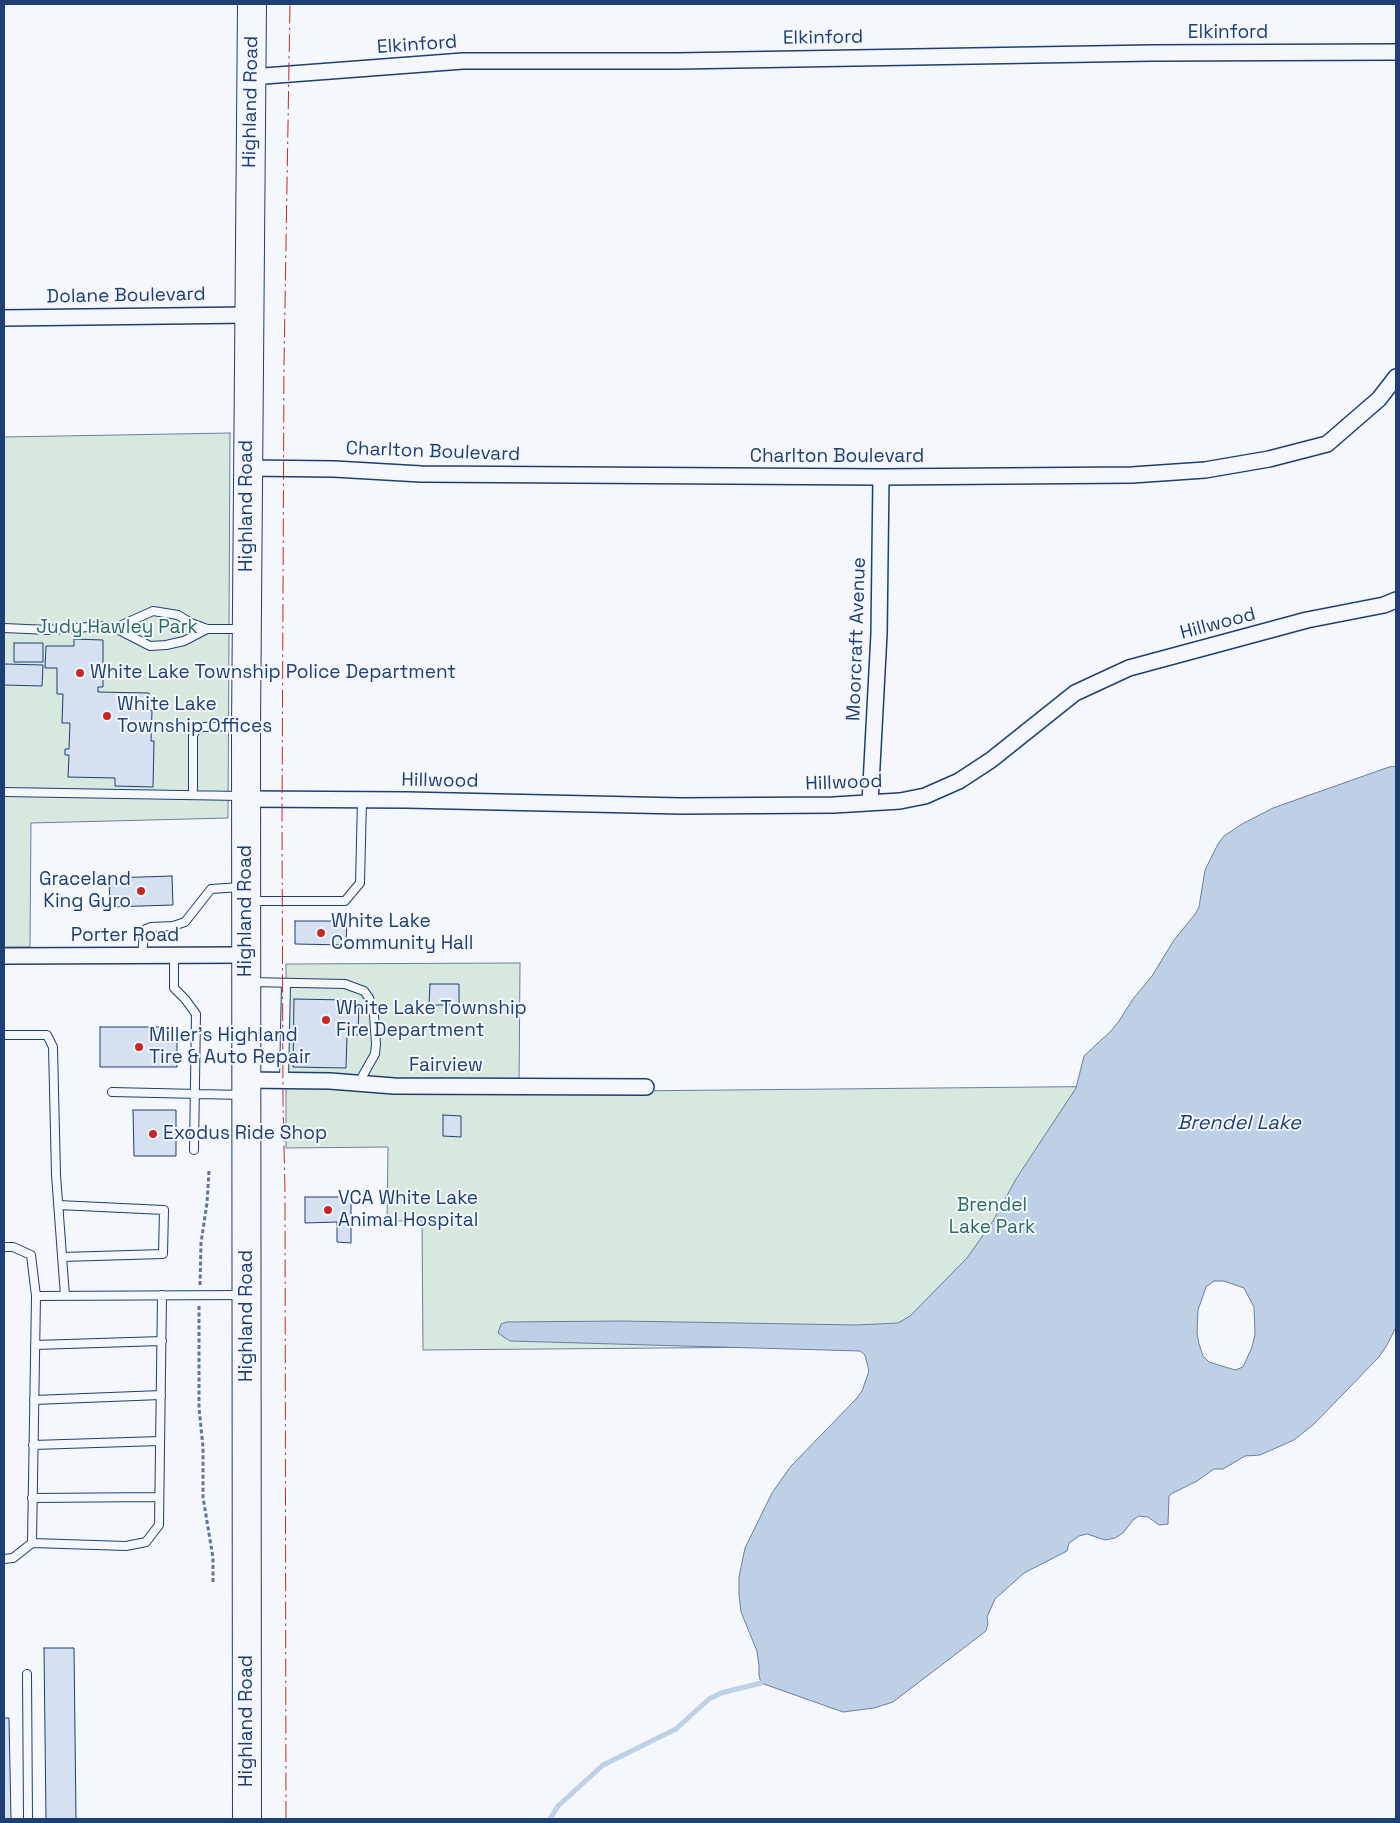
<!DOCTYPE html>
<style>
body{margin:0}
#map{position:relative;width:1400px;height:1823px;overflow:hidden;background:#f4f7fb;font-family:"Space Grotesk",sans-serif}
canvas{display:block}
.frame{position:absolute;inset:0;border:5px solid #1d3f73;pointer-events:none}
</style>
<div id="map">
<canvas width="1400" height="1823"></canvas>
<div class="frame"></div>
</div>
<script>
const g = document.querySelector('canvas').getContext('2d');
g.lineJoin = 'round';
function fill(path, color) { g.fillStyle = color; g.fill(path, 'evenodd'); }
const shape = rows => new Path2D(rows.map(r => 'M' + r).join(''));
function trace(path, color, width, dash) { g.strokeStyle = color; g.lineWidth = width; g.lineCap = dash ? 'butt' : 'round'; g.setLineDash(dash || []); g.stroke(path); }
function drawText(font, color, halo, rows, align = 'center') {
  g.font = font + ' "Space Grotesk",sans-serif'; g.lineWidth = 4; g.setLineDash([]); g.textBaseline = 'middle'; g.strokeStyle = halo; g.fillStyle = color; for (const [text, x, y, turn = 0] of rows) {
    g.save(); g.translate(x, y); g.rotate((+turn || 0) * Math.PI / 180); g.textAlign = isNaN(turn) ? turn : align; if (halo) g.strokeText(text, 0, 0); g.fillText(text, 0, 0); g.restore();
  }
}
const green = shape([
 [230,433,228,818,31,823,30,947,4,947,4,437,230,433],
 [520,963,519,1092,1146,1086,1146,1344,423,1350,422,1221,387,1221,388,1147,286,1148,286,964,520,963]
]);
fill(green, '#d7e8df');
trace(green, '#687fa3', 1);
const water = shape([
 [1396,766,1396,1327,1387,1345,1379,1357,1314,1424,1294,1440,1260,1455,1245,1456,1223,1469,1214,1469,1197,1481,1171,1494,1169,1496,1168,1524,1159,1525,1148,1517,1139,1516,1133,1520,1123,1533,1115,1538,1105,1540,1087,1534,1079,1536,1069,1543,1067,1551,1024,1573,995,1599,987,1617,988,1624,986,1631,893,1702,874,1708,843,1712,761,1683,759,1675,759,1666,757,1651,741,1612,739,1595,739,1577,745,1548,772,1493,791,1466,857,1398,862,1391,869,1371,865,1355,860,1351,510,1341,498,1333,501,1324,507,1322,622,1321,856,1325,898,1323,910,1316,967,1258,993,1221,1016,1179,1076,1088,1084,1056,1111,1031,1119,1021,1133,999,1152,976,1174,940,1196,913,1199,907,1205,870,1218,844,1224,836,1242,824,1273,808,1389,767,1396,766],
 [1214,1281,1224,1281,1244,1288,1254,1307,1255,1335,1252,1347,1243,1367,1235,1370,1209,1362,1203,1356,1199,1344,1197,1333,1198,1310,1206,1287,1214,1281]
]);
fill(water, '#bed0e5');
trace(water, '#687fa3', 1);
trace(shape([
 [550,1819,558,1806,603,1765,676,1729,709,1699,721,1693,761,1683]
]), '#bed0e5', 5);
const building = shape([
 [74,639,103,640,103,687,98,687,98,692,149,693,149,710,152,710,151,741,154,741,153,787,115,786,115,778,68,777,69,755,65,755,65,749,69,749,70,723,62,723,63,694,57,694,57,668,45,668,46,646,74,646,74,639],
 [14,643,43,643,43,662,14,662,14,643],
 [4,664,43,665,42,686,4,685,4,664],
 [172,876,173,905,110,907,109,878,172,876],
 [295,921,347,921,346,945,295,944,295,921],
 [430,984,459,984,459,1005,429,1005,430,984],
 [294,999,346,1000,346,1005,359,1005,358,1035,347,1035,346,1068,293,1067,294,999],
 [100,1027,177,1027,177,1067,100,1067,100,1027],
 [133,1110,176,1110,176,1156,134,1156,133,1110],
 [443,1115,461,1116,461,1137,443,1136,443,1115],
 [305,1197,351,1197,351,1243,337,1242,337,1222,305,1223,305,1197],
 [44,1648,74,1648,76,1819,46,1819,44,1648],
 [4,1718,9,1718,11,1819,4,1819,4,1718]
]);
fill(building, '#d5e0f0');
trace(building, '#1d3f73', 1);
const lane = shape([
 [4,628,49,630,102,626,115,628],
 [207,629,184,641,166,645,150,646,115,628,153,611,178,615,191,623,207,629,242,629],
 [4,792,241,796],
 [193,795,193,736,195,731,201,727,243,726],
 [251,901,345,901,360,883,362,800],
 [142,956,144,934,146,929,151,927,173,926,185,922,211,889,241,887],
 [174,956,174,988,185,999,196,1014,194,1150],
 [250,982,345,984,364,991,369,998,374,1015,376,1044,375,1054,362,1077,362,1083],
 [4,1035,47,1035,53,1047,56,1175,65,1296],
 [284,1081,286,983],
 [112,1092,242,1095],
 [58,1205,164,1210,163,1254,62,1257],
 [4,1247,13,1247,31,1255,36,1296,32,1543,126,1546,146,1542,159,1525,162,1295],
 [36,1296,242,1295],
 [35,1345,162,1341],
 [34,1400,161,1395],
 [33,1445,160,1441],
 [32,1498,159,1497],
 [4,1559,13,1558,32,1543],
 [27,1674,28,1819]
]);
const street = shape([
 [251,77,463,61,677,61,1152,53,1396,52],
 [4,318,248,315],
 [247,468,334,469,421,474,881,477,1132,475,1205,470,1269,459,1327,444,1379,399,1396,377],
 [246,799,407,800,681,806,834,805,900,801,925,796,959,781,991,760,1075,693,1129,668,1307,620,1384,605,1396,600],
 [870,803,879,634,881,477],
 [4,956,246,955],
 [246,1080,330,1081,394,1086,646,1087]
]);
const highway = shape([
 [247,1819,246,726,252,4]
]);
trace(lane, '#1d3f73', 10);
trace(street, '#1d3f73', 18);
trace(highway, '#1d3f73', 30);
trace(shape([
 [200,1285,201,1243,207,1203,209,1171],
 [199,1306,199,1408,203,1447,203,1497,213,1558,213,1582]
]), '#5e769c', 3, [4, 2.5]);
trace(lane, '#f4f7fb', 8);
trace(street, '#f4f7fb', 15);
trace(highway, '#f4f7fb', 28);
trace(shape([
 [286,1819,285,1191,283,1103,282,823,284,365,290,4]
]), '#c62828', 1, [18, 4, 2.5, 4]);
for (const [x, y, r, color] of [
 [80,673,5,"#c62828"],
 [107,716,5,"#c62828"],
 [141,891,5,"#c62828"],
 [321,933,5,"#c62828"],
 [326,1020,5,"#c62828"],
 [139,1047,5,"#c62828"],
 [153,1134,5,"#c62828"],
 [328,1210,5,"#c62828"]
]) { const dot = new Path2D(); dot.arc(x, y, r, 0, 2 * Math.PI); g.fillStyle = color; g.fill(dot); trace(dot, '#f4f7fb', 2); }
drawText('19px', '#1d3f73', '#f4f7fb', [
 ["Elkinford",1228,33],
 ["Elkinford",823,38,-1],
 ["Elkinford",417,45,-4],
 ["Highland Road",251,102,-89],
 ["Dolane Boulevard",126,296,-1],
 ["Charlton Boulevard",433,452,2],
 ["Charlton Boulevard",837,457],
 ["Highland Road",247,506,-90],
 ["Hillwood",1218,624,-15],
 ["Moorcraft Avenue",857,639,-88],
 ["Hillwood",440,781,1],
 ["Hillwood",844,783,-2],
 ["Highland Road",246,911,-90],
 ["Porter Road",125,936],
 ["Fairview",446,1066],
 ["Highland Road",247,1316,-90],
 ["Highland Road",247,1721,-90]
]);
drawText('19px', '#2c6c60', '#f4f7fb', [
 ["Judy Hawley Park",117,628],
 ["Brendel",992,1206],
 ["Lake Park",992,1228]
]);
drawText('19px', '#1d3f73', '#f4f7fb', [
 ["White Lake Township Police Department",90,673],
 ["White Lake",117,705],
 ["Township Offices",117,727],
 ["Graceland",131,880,"right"],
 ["King Gyro",131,902,"right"],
 ["White Lake",331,922],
 ["Community Hall",331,944],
 ["White Lake Township",336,1009],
 ["Fire Department",336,1031],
 ["Miller's Highland",149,1036],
 ["Tire & Auto Repair",149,1058],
 ["Exodus Ride Shop",163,1134],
 ["VCA White Lake",338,1199],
 ["Animal Hospital",338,1221]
], 'left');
drawText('italic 20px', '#1d3f73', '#f4f7fb', [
 ["Brendel Lake",1239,1124]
]);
</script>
